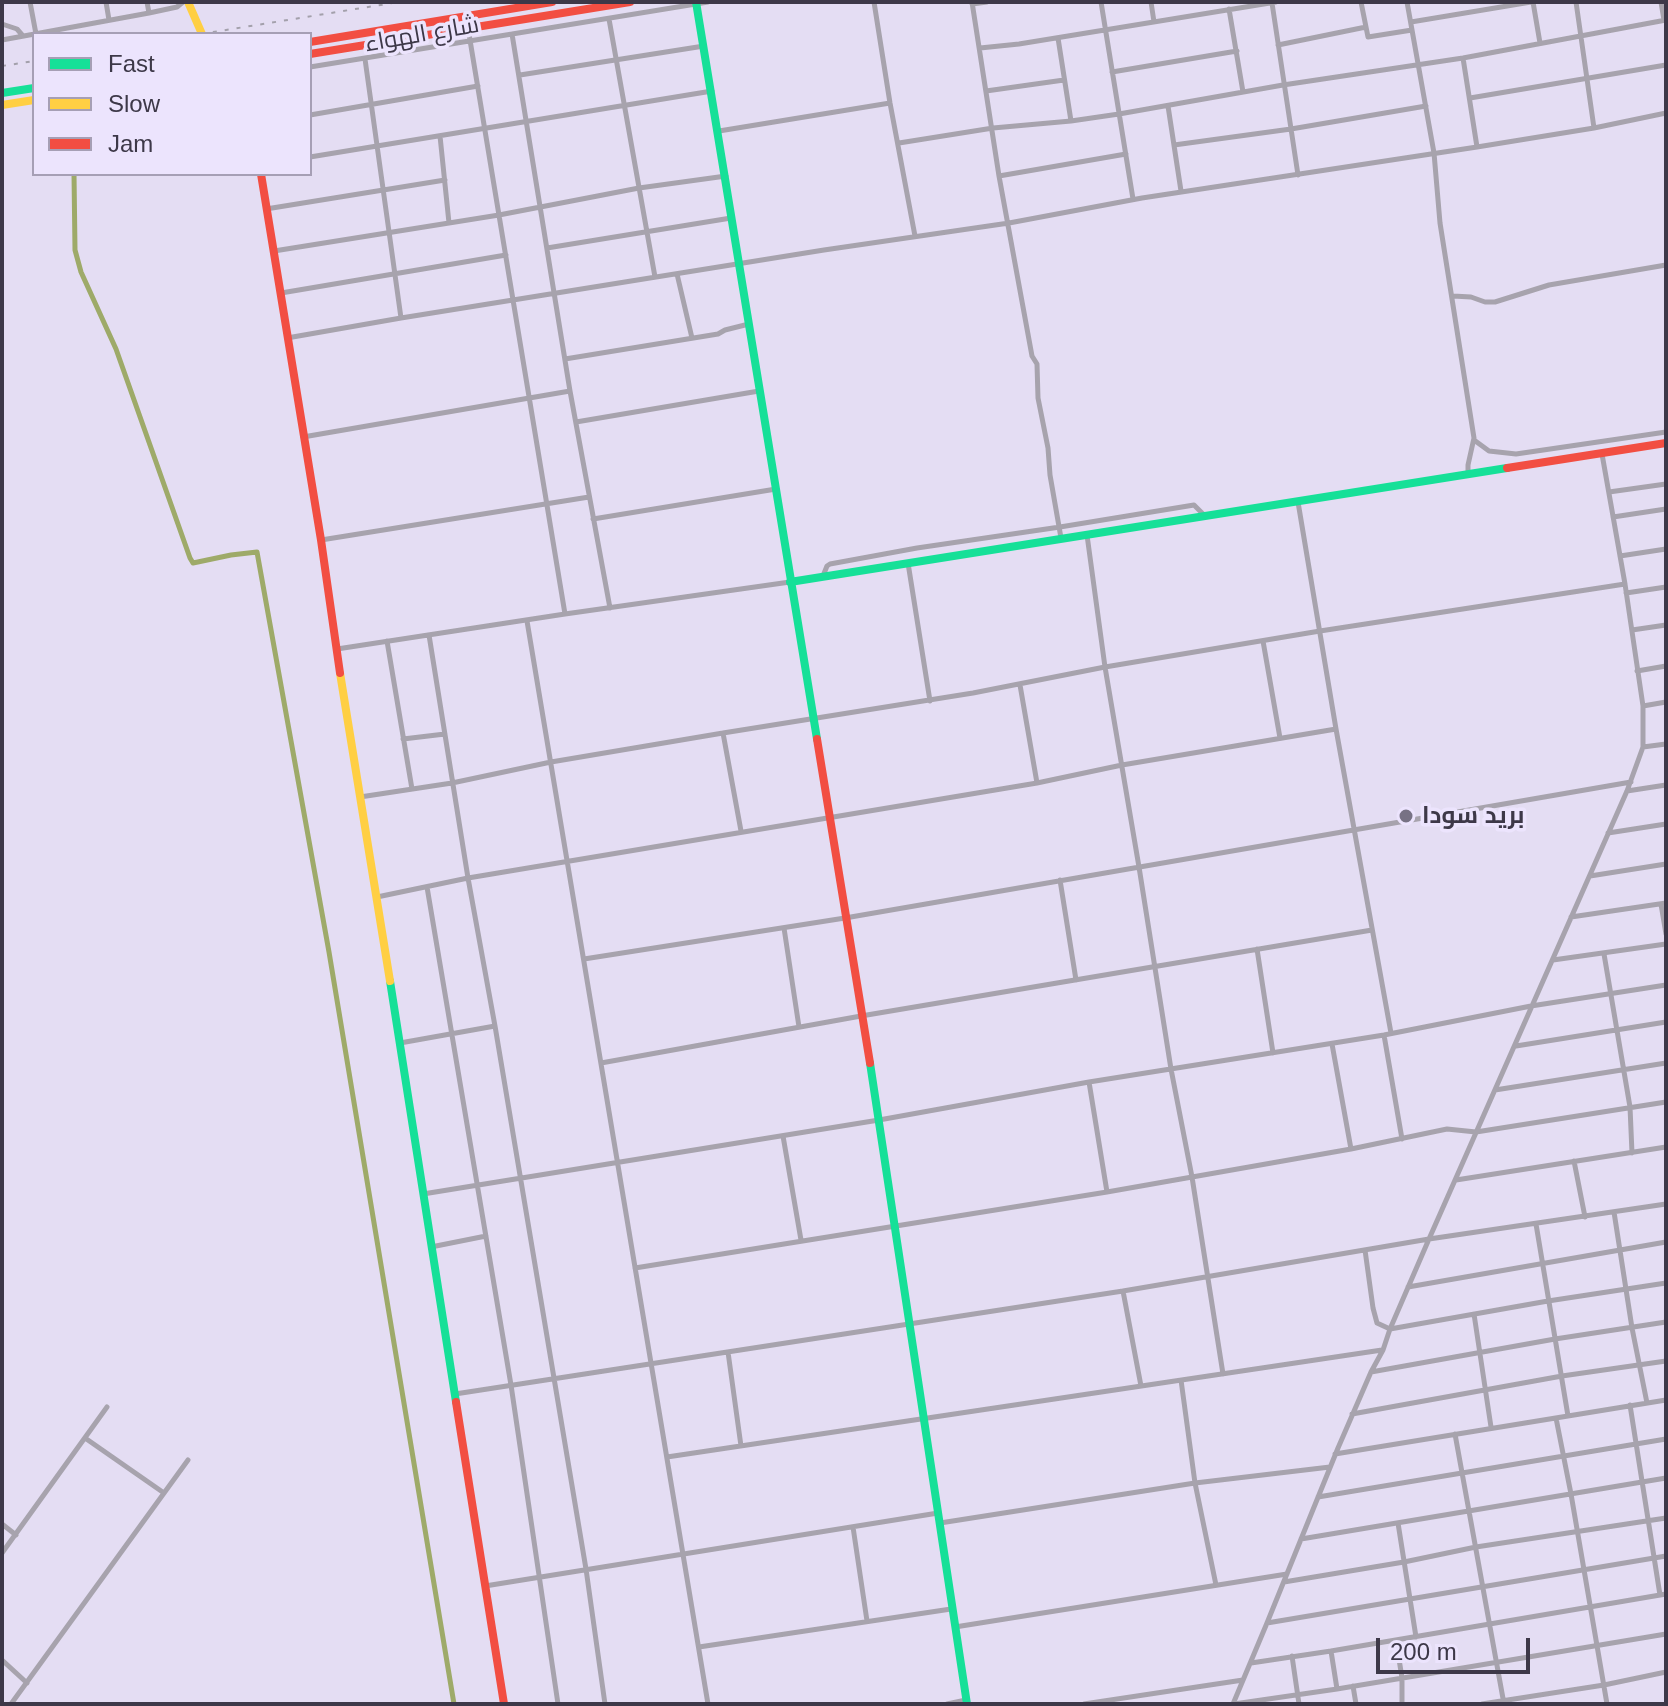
<!DOCTYPE html>
<meta charset="utf-8">
<style>
body{margin:0}
#map{position:relative;width:1668px;height:1706px;overflow:hidden;background:#e4ddf3;font-family:Helvetica,sans-serif}
canvas{display:block}
.frame{position:absolute;inset:0;border:4px solid #3d3848;pointer-events:none}
.legend{position:absolute;left:32px;top:32px;width:280px;height:144px;box-sizing:border-box;background:#ece4fd;border:2px solid #a69fb5;margin:0;padding:10px 14px;list-style:none;font-size:24px;color:#3d3848}
.legend li{display:flex;align-items:center;gap:16px;height:40px}
.legend b{width:40px;border:2px solid #a69fb5}
.scale{position:absolute;left:1376px;top:1638px;width:154px;height:36px;box-sizing:border-box;border:4px solid #3d3848;border-top:0;padding-left:10px;font-size:24px;line-height:28px;white-space:nowrap;color:#3d3848;-webkit-text-stroke:6px #ece4fd;paint-order:stroke}
</style>
<div id="map">
<canvas width="1668" height="1706"></canvas>
<div class="frame"></div>
<ul class="legend">
<li><b style="height:10px;background:#16e098"></b>Fast</li>
<li><b style="height:10px;background:#ffcf43"></b>Slow</li>
<li><b style="height:10px;background:#f24e42"></b>Jam</li>
</ul>
<div class="scale">200 m</div>
</div>
<script>
const g = document.querySelector('canvas').getContext('2d');
g.lineJoin = 'round';
const shape = rows => new Path2D(rows.map(r => 'M' + r).join(''));
function trace(path, color, width, dash) { g.strokeStyle = color; g.lineWidth = width; g.lineCap = dash ? 'butt' : 'round'; g.setLineDash(dash || []); g.stroke(path); }
function drawText(font, color, halo, rows, align = 'center') {
  g.font = font + ' Helvetica,Cairo,sans-serif'; g.lineWidth = 7; g.setLineDash([]); g.textBaseline = 'middle'; g.strokeStyle = halo; g.fillStyle = color; for (const [text, x, y, turn = 0] of rows) {
    g.save(); g.translate(x, y); g.rotate((+turn || 0) * Math.PI / 180); g.textAlign = isNaN(turn) ? turn : align; if (halo) g.strokeText(text, 0, 0); g.fillText(text, 0, 0); g.restore();
  }
}
trace(shape([
 [74,174,75,250,81,272,116,349,190,558,193,563,231,555,257,552,329,952,454,1704]
]), '#9eaa69', 5);
trace(shape([
 [30,2,36,34],
 [106,2,109,20],
 [147,2,149,13],
 [874,2,890,103,915,236],
 [972,2,999,176,1032,356,1037,364,1038,398,1048,448,1050,475,1061,538],
 [1101,2,1133,199],
 [1151,2,1154,22],
 [1361,2,1368,37,1412,30],
 [1407,2,1434,153,1440,223,1474,438,1468,465,1468,474],
 [1533,2,1540,43],
 [1576,2,1594,128],
 [1661,2,1664,20],
 [1272,3,1298,175],
 [972,4,987,2],
 [1229,9,1243,92],
 [609,19,655,277],
 [1411,22,1531,2],
 [2,24,17,29,23,36],
 [468,28,565,614],
 [512,34,570,391,610,608],
 [1058,38,1071,121],
 [2,40,149,13,177,7,183,2],
 [1278,45,1366,27],
 [980,48,1019,44,1276,2],
 [1463,58,1477,147],
 [365,59,401,318],
 [310,67,708,2],
 [1112,72,1237,51],
 [520,75,704,46],
 [986,91,1064,80],
 [1470,98,1666,65],
 [1168,106,1181,191],
 [310,115,478,86],
 [719,131,890,103],
 [440,136,449,223],
 [899,143,993,128,1071,121,1119,114,1283,85,1463,58,1666,20],
 [1174,145,1291,129,1426,106],
 [310,157,712,91],
 [999,176,1126,154],
 [266,209,445,180],
 [547,248,731,218],
 [274,251,499,215,639,188,726,176],
 [677,274,692,338],
 [281,293,506,255],
 [1453,296,1471,297,1485,302,1495,302,1549,285,1666,265],
 [287,338,401,318,824,250,1009,223,1142,198,1477,147,1594,128,1666,113],
 [565,359,718,334,725,330,749,324],
 [576,422,759,391],
 [303,437,570,391],
 [1474,440,1489,451,1516,454,1666,432],
 [1609,492,1666,484],
 [1298,502,1336,729,1391,1033],
 [1613,517,1666,509],
 [593,519,776,489],
 [1087,535,1105,667,1139,867,1171,1069,1192,1177,1223,1374],
 [321,540,589,497],
 [1620,556,1666,549],
 [908,563,930,701],
 [823,576,827,566,830,564,917,548,1060,527,1194,505,1205,516],
 [1626,593,1666,587],
 [527,621,708,1704],
 [1632,630,1666,625],
 [429,635,468,878,495,1026,586,1569,605,1704],
 [387,641,412,789],
 [1263,641,1280,738],
 [337,649,565,614,790,582],
 [1637,671,1666,666],
 [1020,685,1037,783],
 [1643,706,1666,702],
 [723,733,741,831],
 [403,739,445,734],
 [1643,747,1666,744],
 [1627,791,1666,785],
 [360,797,452,783,551,762,723,733,973,693,1105,667,1320,631,1625,584],
 [1608,833,1666,824],
 [1590,876,1666,864],
 [1060,880,1076,980],
 [427,887,511,1385,558,1704],
 [377,897,468,878,1037,783,1122,765,1336,729],
 [1661,904,1666,934],
 [1571,917,1666,903],
 [784,928,799,1027],
 [1257,949,1273,1053],
 [1604,954,1630,1107,1632,1153],
 [584,959,845,918,1631,782],
 [1553,960,1666,944],
 [1384,1035,1402,1139],
 [400,1043,495,1026],
 [1332,1044,1351,1149],
 [1516,1046,1666,1022],
 [601,1063,861,1016,1372,930],
 [1089,1082,1107,1192],
 [1495,1090,1666,1063],
 [783,1136,801,1240],
 [1574,1161,1585,1217],
 [1456,1180,1666,1147],
 [423,1194,879,1120,1089,1082,1384,1035,1531,1006,1666,985],
 [1614,1212,1632,1328,1647,1403],
 [1536,1224,1568,1416],
 [431,1247,486,1236],
 [1365,1250,1373,1308,1377,1323,1390,1329,1548,1301,1666,1283],
 [635,1268,1107,1192,1351,1149,1447,1129,1476,1132,1666,1102],
 [1408,1287,1666,1242],
 [1123,1291,1141,1386],
 [1474,1314,1491,1427],
 [728,1352,741,1446],
 [1371,1372,1555,1339,1666,1322],
 [1181,1380,1195,1483,1216,1585],
 [455,1394,1123,1291,1429,1239,1666,1204],
 [1630,1405,1660,1595],
 [1352,1414,1562,1376,1666,1361],
 [1556,1418,1571,1494,1607,1704],
 [1455,1434,1504,1704],
 [85,1438,164,1493],
 [1335,1454,1666,1400],
 [667,1457,1382,1350],
 [1318,1497,1666,1439],
 [940,1523,1195,1483,1330,1467],
 [1398,1523,1416,1637],
 [2,1524,16,1535],
 [853,1527,867,1621],
 [1301,1539,1666,1478],
 [2,1553,107,1407],
 [1284,1582,1404,1562,1476,1547,1666,1518],
 [485,1586,938,1513],
 [1267,1623,1666,1556],
 [955,1627,1287,1574],
 [1396,1640,1402,1678,1402,1704],
 [699,1647,951,1609],
 [1331,1651,1337,1689],
 [1292,1656,1299,1704],
 [2,1660,27,1683],
 [1251,1663,1331,1651,1666,1594],
 [1353,1686,1356,1704],
 [11,1704,188,1460],
 [947,1704,966,1700],
 [1084,1704,1243,1680],
 [1233,1704,1267,1623,1338,1448,1371,1372,1383,1350,1390,1329,1429,1239,1627,791,1643,747,1643,706,1625,584,1602,454],
 [1234,1704,1337,1689,1666,1634],
 [1482,1704,1604,1685,1666,1672]
]), '#a7a3ad', 5);
trace(shape([
 [696,2,817,739],
 [2,93,34,88],
 [790,582,1507,468],
 [390,981,456,1402],
 [870,1063,967,1704]
]), '#16e098', 8);
trace(shape([
 [188,2,202,34],
 [2,105,34,100],
 [340,673,390,981]
]), '#ffcf43', 8);
trace(shape([
 [310,42,552,2],
 [310,54,630,2],
 [261,174,321,540,340,673],
 [1507,468,1666,443],
 [817,739,870,1063],
 [456,1402,504,1704]
]), '#f24e42', 8);
trace(shape([
 [201,34,399,2],
 [2,66,34,61]
]), '#a3a0ab', 2, [4, 8]);
for (const [x, y, r, color] of [
 [1406,816,8,"#777284"]
]) { const dot = new Path2D(); dot.arc(x, y, r, 0, 2 * Math.PI); g.fillStyle = color; g.fill(dot); trace(dot, '#ece4fd', 3); }
drawText('24px', '#3d3848', '#ece4fd', [
 ["شارع الهواء",422,35,-10]
]);
drawText('bold 24px', '#3d3848', '#ece4fd', [
 ["بريد سودا",1422,816]
], 'left');
</script>
